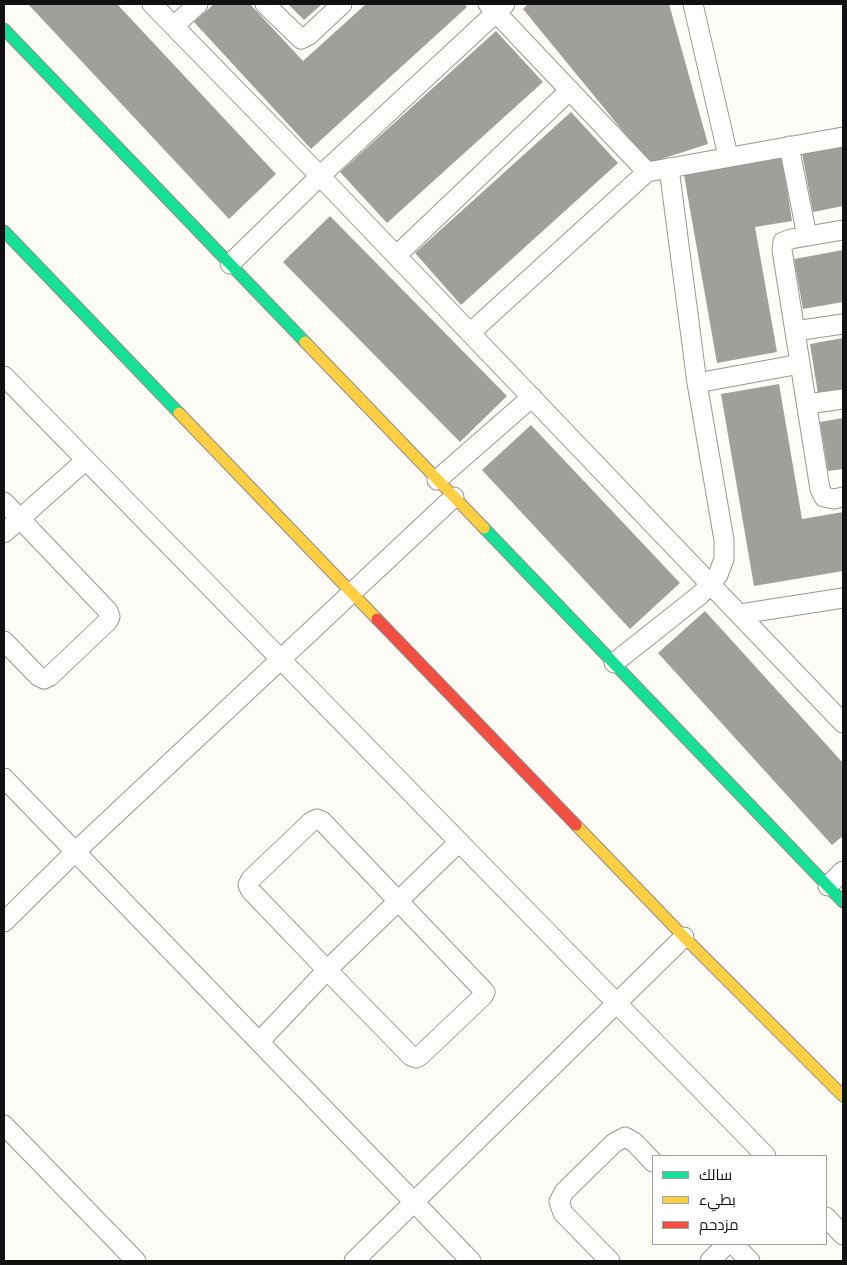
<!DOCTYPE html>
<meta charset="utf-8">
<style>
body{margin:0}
#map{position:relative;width:847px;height:1265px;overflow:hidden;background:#fdfcf7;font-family:Literata,Cairo,serif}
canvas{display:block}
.frame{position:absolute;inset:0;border:5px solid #111;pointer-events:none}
.legend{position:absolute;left:652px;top:1155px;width:175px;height:90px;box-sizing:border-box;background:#fff;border:1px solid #a0a0a0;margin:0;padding:6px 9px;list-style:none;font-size:15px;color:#111}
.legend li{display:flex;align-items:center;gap:10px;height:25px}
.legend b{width:25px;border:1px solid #a0a0a0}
</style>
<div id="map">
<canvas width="847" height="1265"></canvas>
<div class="frame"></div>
<ul class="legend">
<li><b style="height:6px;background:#16e098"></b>سالك</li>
<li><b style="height:6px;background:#ffcf43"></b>بطيء</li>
<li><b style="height:6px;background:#f24e42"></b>مزدحم</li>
</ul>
</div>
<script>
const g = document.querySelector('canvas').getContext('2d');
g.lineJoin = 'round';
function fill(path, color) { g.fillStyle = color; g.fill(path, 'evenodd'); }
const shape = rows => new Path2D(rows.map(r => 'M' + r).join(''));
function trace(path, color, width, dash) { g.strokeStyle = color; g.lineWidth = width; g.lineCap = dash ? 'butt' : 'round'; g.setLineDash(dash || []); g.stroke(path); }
fill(shape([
 [28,4,117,4,276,174,229,219],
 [214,4,250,4,303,61,366,4,465,4,467,7,311,149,194,22],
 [288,4,322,4,304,20],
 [528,4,669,4,708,144,649,163,523,9],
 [496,31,543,82,387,223,340,172],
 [571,112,618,163,461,305,415,253],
 [843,146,843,206,813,212,802,153],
 [782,157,792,221,755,227,777,352,717,363,684,175],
 [330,216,507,396,460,442,283,262],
 [843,250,843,302,803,309,794,259],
 [843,338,843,390,818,394,810,344],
 [779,384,802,519,843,512,843,571,754,586,721,394],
 [843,418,843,469,828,471,820,422],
 [531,425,680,583,630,629,482,470],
 [705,611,843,763,843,836,832,845,658,653]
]), '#a19f9c');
const street = shape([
 [152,4,320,176,843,723],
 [265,4,301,39,309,35,342,4],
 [488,4,647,172],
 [693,4,728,156],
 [174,26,198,4],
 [789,146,807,236],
 [843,230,791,239,783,242,782,250,820,489,824,497,834,499,843,497],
 [397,255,570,90],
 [230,264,320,176,505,4],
 [795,331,843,324],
 [470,333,647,172,843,137],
 [4,376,766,1156],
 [697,383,800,364],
 [807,404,843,399],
 [437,480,532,397],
 [4,502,108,611,110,617,107,622,50,676,44,679,38,676,4,641],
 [4,533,86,460],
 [740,614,843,598],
 [614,663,701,594,718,575,724,559,724,540,697,383,669,168],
 [4,778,471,1261],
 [317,819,322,821,485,992,483,996,421,1055,416,1058,411,1056,327,970,251,891,248,885,251,879,311,822,317,819],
 [828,886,843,871],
 [4,922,75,852,454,497],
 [259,1042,327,970,459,842],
 [4,1125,136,1261],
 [826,1217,843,1235],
 [733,1244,750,1261],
 [354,1261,684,937],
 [610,1261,563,1213,559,1202,564,1192,614,1143,625,1137,634,1142,653,1162],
 [710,1261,727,1244]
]);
const fast = shape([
 [4,29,305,342],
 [4,231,179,413],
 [484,528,843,902]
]);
const slow = shape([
 [305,342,484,528],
 [179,413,377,619],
 [576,825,684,937,843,1096]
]);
const jam = shape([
 [377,619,576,825]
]);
trace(street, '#979795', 21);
trace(fast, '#8e8d8b', 13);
trace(slow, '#8e8d8b', 13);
trace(jam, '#8e8d8b', 13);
trace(street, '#fffffe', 19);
trace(fast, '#16e098', 11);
trace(slow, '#ffcf43', 11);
trace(jam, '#f24e42', 11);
</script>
